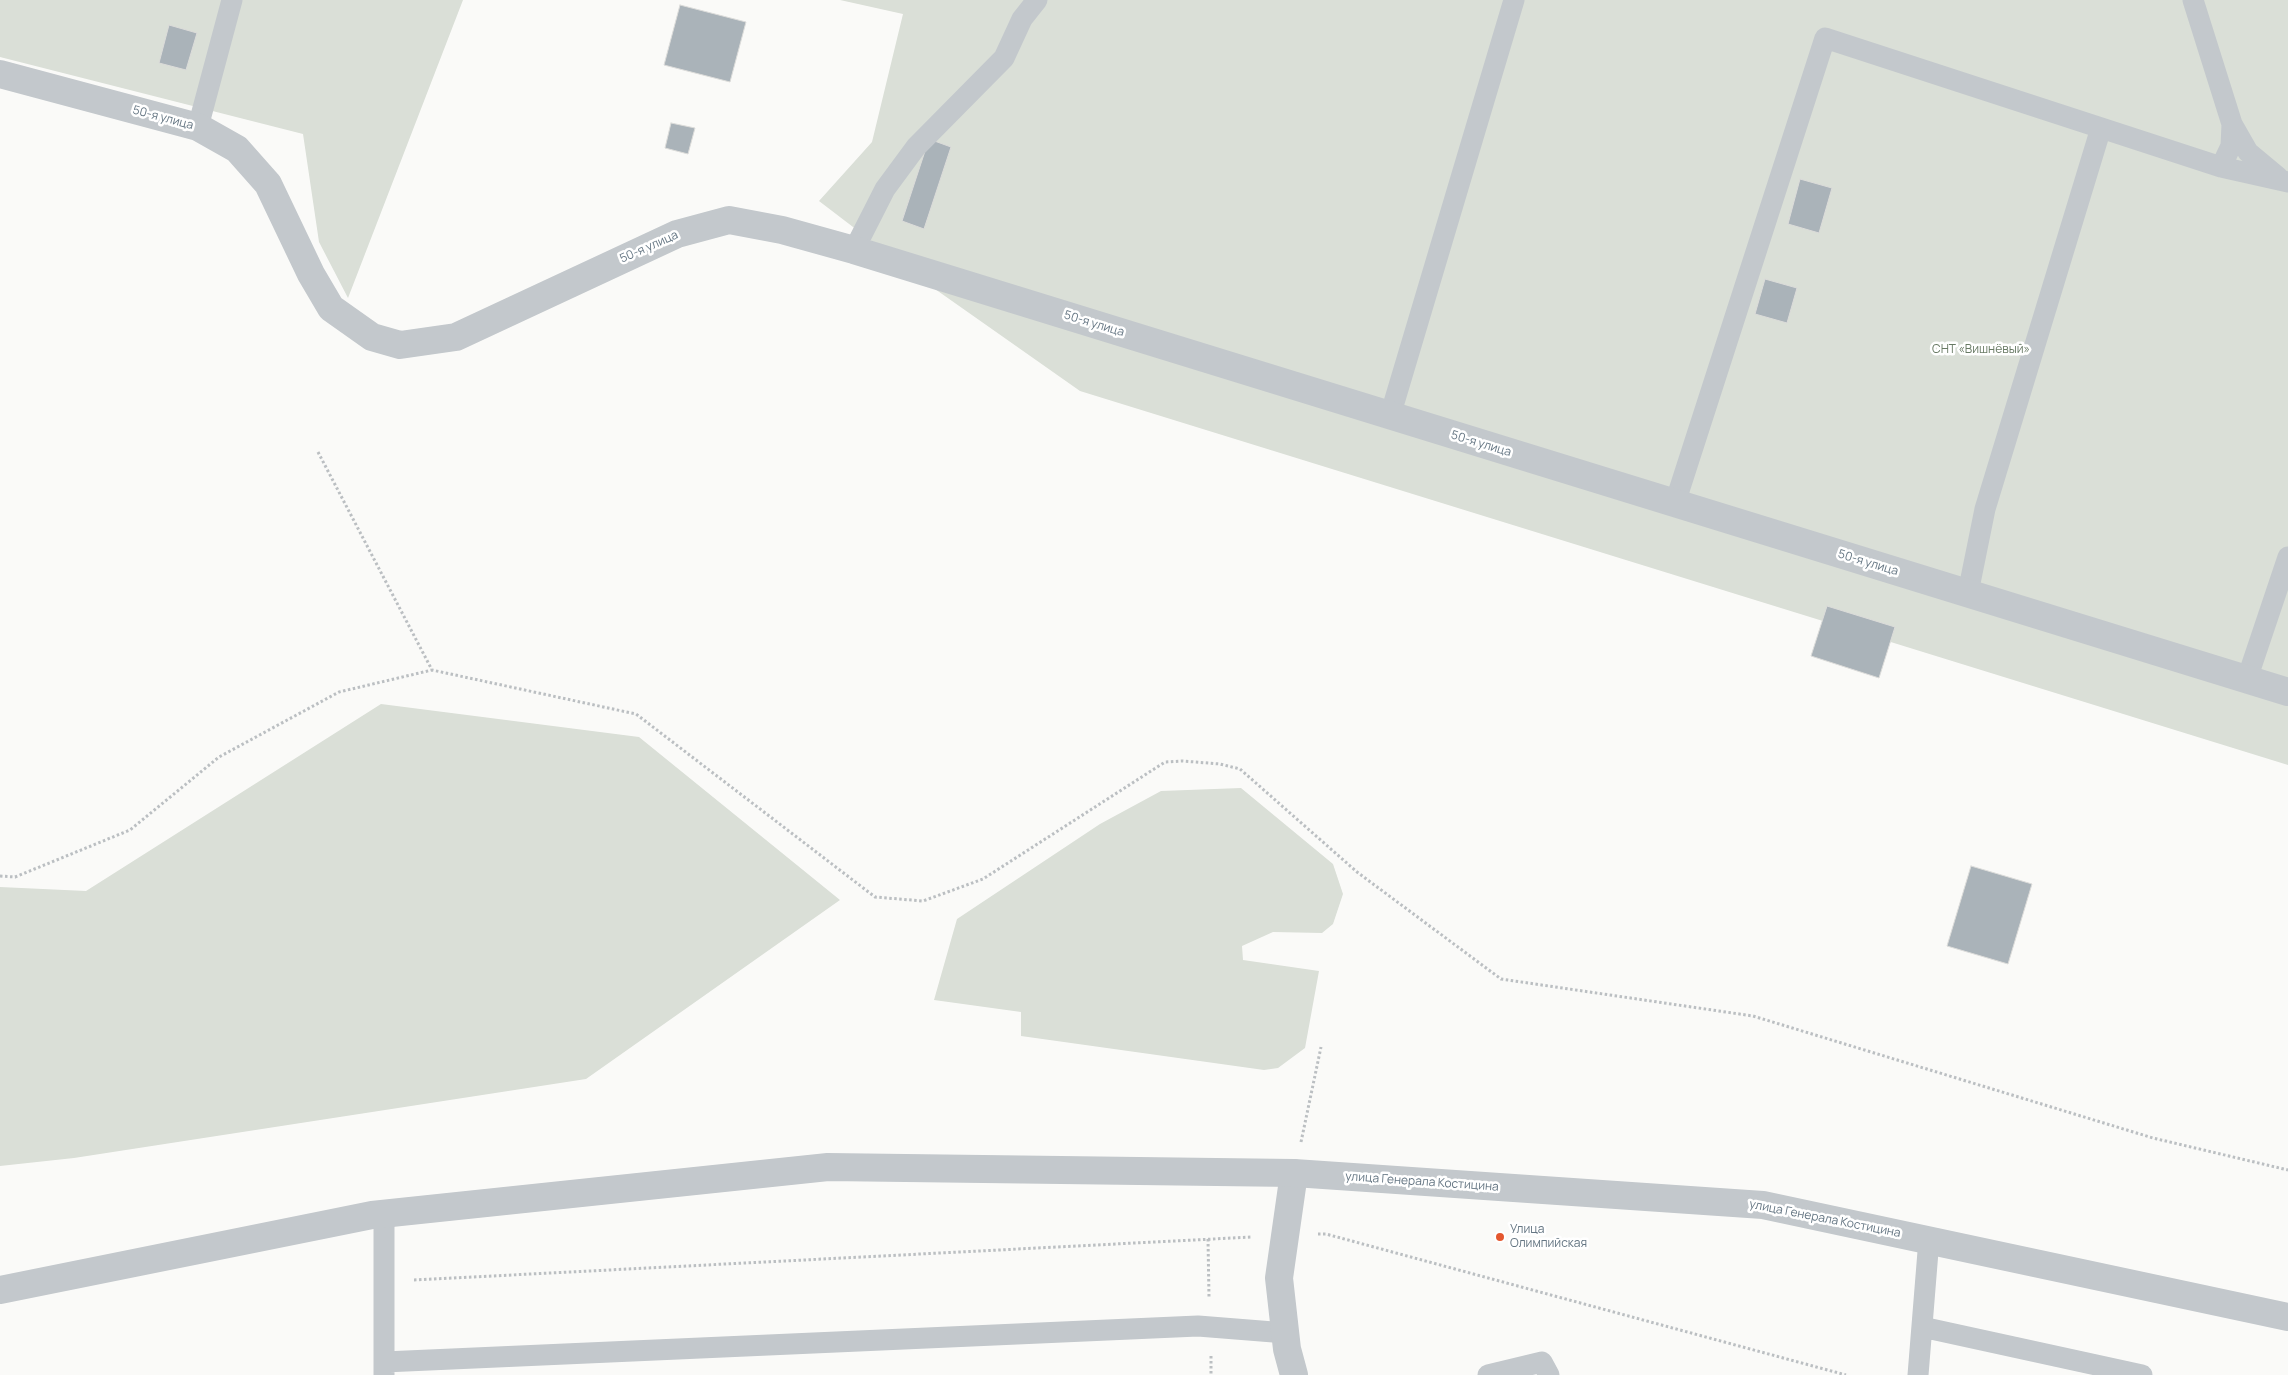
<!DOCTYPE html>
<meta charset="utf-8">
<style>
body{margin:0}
canvas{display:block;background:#fafaf8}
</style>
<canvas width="2288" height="1375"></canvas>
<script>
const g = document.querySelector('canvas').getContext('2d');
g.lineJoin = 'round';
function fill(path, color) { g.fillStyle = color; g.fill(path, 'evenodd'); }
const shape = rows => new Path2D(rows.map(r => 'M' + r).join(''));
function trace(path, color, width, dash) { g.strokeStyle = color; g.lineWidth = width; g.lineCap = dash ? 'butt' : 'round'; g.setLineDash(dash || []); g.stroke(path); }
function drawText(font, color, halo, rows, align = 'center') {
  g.font = font + ' Manrope,sans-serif'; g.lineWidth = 5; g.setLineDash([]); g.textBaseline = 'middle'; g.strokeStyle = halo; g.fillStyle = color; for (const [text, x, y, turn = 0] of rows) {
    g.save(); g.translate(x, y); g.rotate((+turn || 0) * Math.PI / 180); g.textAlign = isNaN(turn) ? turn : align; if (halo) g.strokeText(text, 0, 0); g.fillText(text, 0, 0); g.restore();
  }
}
fill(shape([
 [0,0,463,0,348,298,319,242,303,134,0,57],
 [840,0,2288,0,2288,765,1080,391,925,282,819,201,872,142,903,14],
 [381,704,639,737,840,900,586,1079,74,1158,0,1166,0,887,86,891],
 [1241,788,1333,864,1343,894,1333,924,1322,933,1273,932,1242,946,1243,960,1319,971,1305,1048,1278,1068,1264,1070,1021,1036,1021,1012,934,1000,957,919,1100,824,1161,791]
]), '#dadfd7');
const building = shape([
 [680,5,746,22,730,82,664,65,680,5],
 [169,25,197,33,186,70,159,63,169,25],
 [671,123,695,128,688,154,665,148,671,123],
 [929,139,951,147,924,229,902,221,929,139],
 [1800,179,1832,188,1819,233,1788,224,1800,179],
 [1765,279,1797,288,1787,323,1755,314,1765,279],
 [1827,606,1895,627,1879,678,1811,656,1827,606],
 [1971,866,2032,884,2008,964,1947,946,1971,866]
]);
fill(building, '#aab3b9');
trace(building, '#dcdcda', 1);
trace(shape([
 [318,452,432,670,636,714,875,897,923,901,983,879,1165,762,1183,761,1220,764,1240,769,1357,872,1501,979,1753,1016,2153,1138,2288,1170],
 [0,876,15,877,130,830,219,757,339,692,432,670],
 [1301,1142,1321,1047],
 [1318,1234,1326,1234,1846,1375],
 [1208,1239,1209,1297],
 [414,1280,1252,1237],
 [1211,1356,1211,1375]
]), '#bbbfc2', 3, [2.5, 2.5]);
trace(shape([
 [2193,0,2232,124],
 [198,127,232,0],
 [2221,167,2231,146,2232,124,2248,152,2278,177],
 [854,250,885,189,916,147,1004,58,1022,19,1037,0],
 [1390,416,1514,0],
 [1675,503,1825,38,2221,167,2288,182],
 [1968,593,1985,509,2101,128],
 [2247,679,2288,557],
 [1922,1327,2142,1375],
 [384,1362,1198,1326,1286,1333],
 [384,1375,384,1214],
 [1488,1375,1542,1362,1549,1375],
 [1918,1375,1929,1239]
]), '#c3c8cc', 21);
trace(shape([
 [0,74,198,127,237,149,268,184,311,274,331,308,372,337,400,345,456,337,677,234,729,220,782,230,854,250,2288,692],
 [1294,1375,1287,1349,1279,1278,1294,1173]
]), '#c3c8cc', 28);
trace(shape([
 [0,1290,372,1215,828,1167,1294,1173,1763,1205,2288,1317]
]), '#c3c8cc', 28);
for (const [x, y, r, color] of [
 [1500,1237,5,"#e4572e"]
]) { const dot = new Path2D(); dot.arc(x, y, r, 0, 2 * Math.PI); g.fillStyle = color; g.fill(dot); trace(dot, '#fff', 2); }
drawText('12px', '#657683', '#fff', [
 ["50-я улица",163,118,15],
 ["50-я улица",649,247,-24],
 ["50-я улица",1094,324,17],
 ["50-я улица",1481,444,17],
 ["50-я улица",1868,563,17],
 ["улица Генерала Костицина",1422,1182,4],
 ["улица Генерала Костицина",1825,1219,11]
]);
drawText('12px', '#687a64', '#fff', [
 ["СНТ «Вишнёвый»",1981,350]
]);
drawText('12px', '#657683', '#fff', [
 ["Улица",1510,1230],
 ["Олимпийская",1510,1244]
], 'left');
</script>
